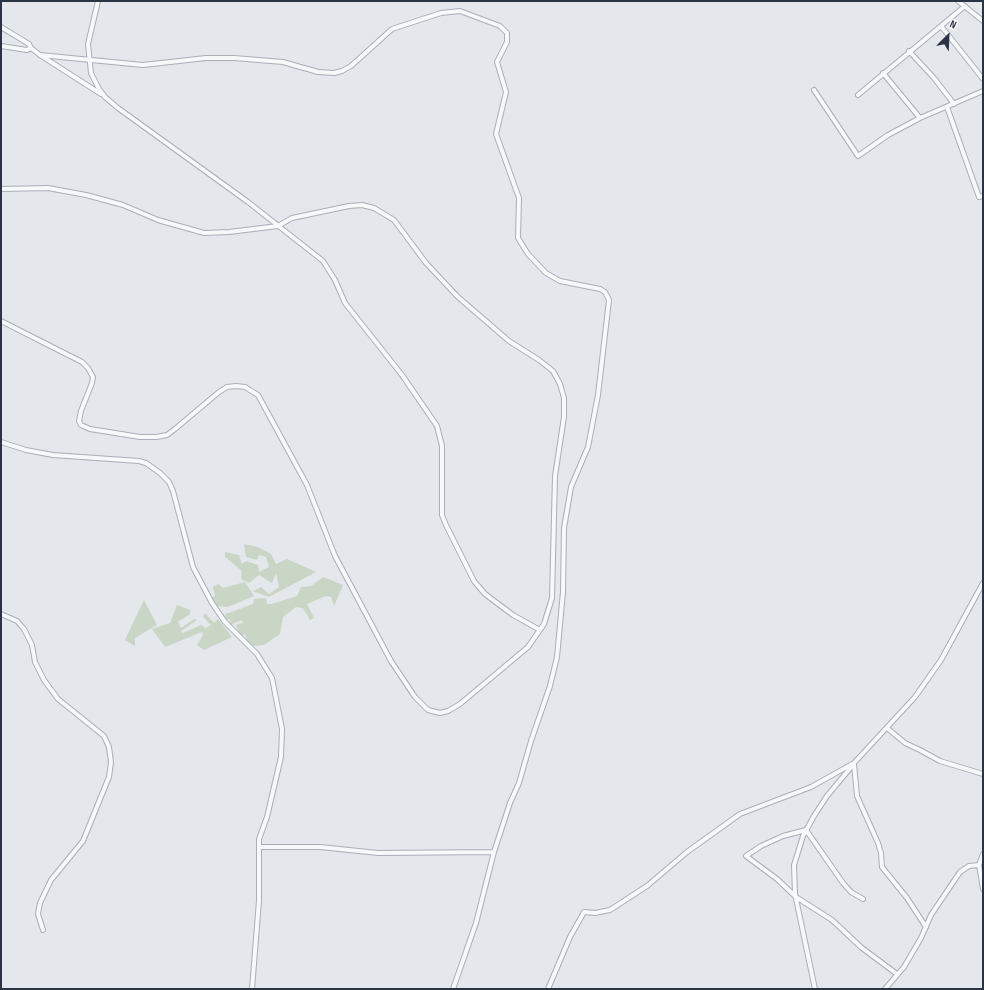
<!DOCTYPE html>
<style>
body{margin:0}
#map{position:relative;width:984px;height:990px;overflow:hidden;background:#e4e7ec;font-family:"Sofia Sans Condensed",sans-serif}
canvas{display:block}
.frame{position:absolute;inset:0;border:2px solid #2b3445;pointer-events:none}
.north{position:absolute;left:928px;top:16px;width:40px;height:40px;-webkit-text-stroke:3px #f4f6f9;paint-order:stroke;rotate:24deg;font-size:11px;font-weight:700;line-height:16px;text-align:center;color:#2b3445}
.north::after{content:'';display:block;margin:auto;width:14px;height:18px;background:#2b3445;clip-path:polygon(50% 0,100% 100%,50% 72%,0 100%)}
</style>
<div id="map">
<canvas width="984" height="990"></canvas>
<div class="frame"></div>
<div class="north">N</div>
</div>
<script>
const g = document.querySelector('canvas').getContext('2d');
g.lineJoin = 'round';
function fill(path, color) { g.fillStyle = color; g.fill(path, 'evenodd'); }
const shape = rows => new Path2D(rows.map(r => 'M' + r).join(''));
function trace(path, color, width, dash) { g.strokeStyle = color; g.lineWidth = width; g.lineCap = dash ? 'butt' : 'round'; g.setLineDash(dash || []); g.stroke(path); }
fill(shape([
 [244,544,258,547,271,554,276,564,287,559,316,572,269,597,253,591,261,587,269,594,279,587,276,573,272,583,259,575,249,583,241,579,242,571,225,557,225,552,239,555,242,564,246,561,258,565,259,572,269,567,266,557,259,555,257,560,246,557],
 [323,577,343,585,334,606,331,597,326,596,307,604,314,618,310,620,303,608,296,607,283,617,280,634,264,645,254,646,248,644,245,634,240,636,236,625,243,623,242,620,230,625,230,620,224,619,226,614,253,604,254,599,266,598,267,604,272,604,297,596,301,587,311,586],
 [245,582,254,596,228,607,216,606,210,598,215,596,213,587,218,584,223,588],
 [144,600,157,625,135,638,135,646,125,640],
 [177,605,190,610,190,614,178,622,181,628,194,619,197,620,181,631,183,633,201,625,206,628,211,625,203,617,205,613,214,623,218,619,232,637,204,650,197,645,203,635,202,632,165,647,152,629,170,623]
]), '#c9d6c5');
const minor = shape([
 [98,1,88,44,91,73,99,89,105,97,118,108,248,202,323,261,335,280,345,303,402,375,437,426,442,446,442,515,446,525,474,581,485,594,513,615,540,630],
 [958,1,983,21],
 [941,26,983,79],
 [1,27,29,44,31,48,40,55,101,94],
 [1,46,27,50,31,48],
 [909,51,934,78,954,104],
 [40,55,143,65,206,58,234,58,283,62,318,72,334,73,342,71,351,66,392,29,441,13,460,11,500,26,507,33,507,42,497,62,506,92,496,134,519,198,518,238,528,254,546,273,560,281,600,289,605,292,609,300,598,395,588,447,571,487,564,528,563,592,557,657,550,686,531,741,519,783,510,803,494,852,476,923,453,989],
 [883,73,920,118],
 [814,90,858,156,888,135,920,118,983,91],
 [858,95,965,6],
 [947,107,979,197,983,196],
 [1,189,48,188,86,195,123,205,158,220,204,233,229,232,278,226,292,218,349,206,362,205,374,208,394,220,426,263,458,297,509,341,539,360,553,371,560,384,564,398,564,417,555,476,552,598,544,624,528,647,460,704,448,711,440,713,428,710,415,697,391,661,335,556,307,485,258,395,245,387,236,386,227,387,219,392,175,429,167,435,156,437,140,437,90,429,81,425,79,421,81,411,92,383,93,377,88,368,82,362,1,321],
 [1,442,26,450,53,455,139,461,146,463,160,473,169,482,173,491,193,567,212,603,225,622,257,654,272,678,282,729,281,757,267,817,259,839,259,901,252,989],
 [1,614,17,621,24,629,32,645,35,662,44,680,58,699,104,736,109,747,111,762,109,777,83,841,51,880,40,903,38,914,43,930],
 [887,728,905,743,920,750,940,761,983,774],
 [854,764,857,796,878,843,881,853,882,867,907,898,926,927],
 [259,847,320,847,378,853,494,852],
 [983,854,979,865,983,889],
 [863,899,851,892,843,883,806,830,783,836,761,846,746,856,777,879,796,897,832,920,862,948,897,974],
 [548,989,570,937,584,912,595,913,610,910,647,886,687,852,740,814,811,787,854,763,915,697,941,660,983,583],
 [815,989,795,894,794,865,803,836,814,816,827,796,852,766],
 [885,989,904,967,921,938,931,915,960,872,969,866,979,865]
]);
trace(minor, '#a9aeb7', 6);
trace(minor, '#f7f8fa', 4);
</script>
